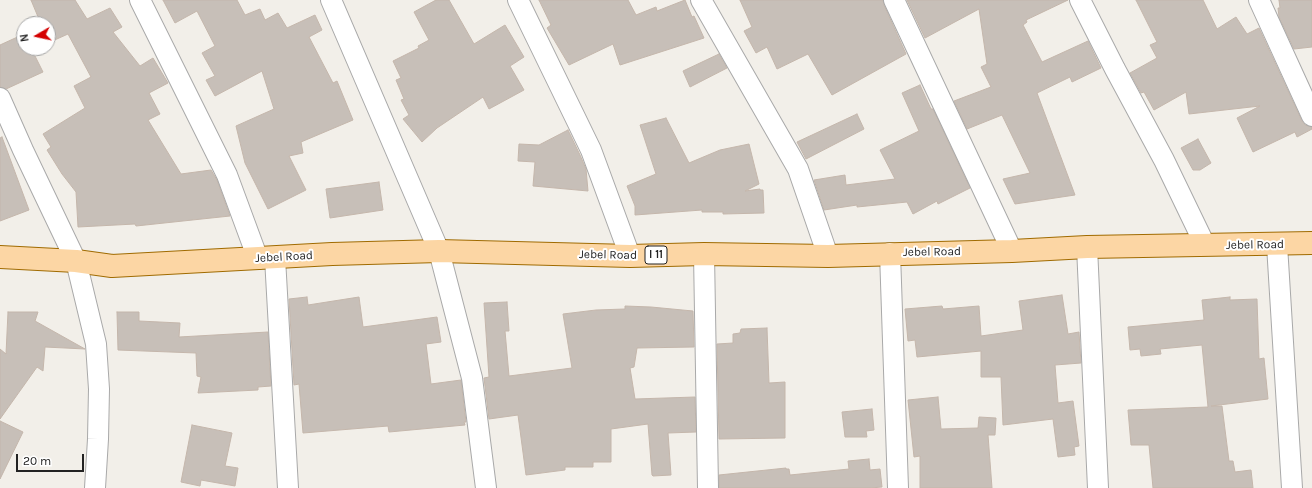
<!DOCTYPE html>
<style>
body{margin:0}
#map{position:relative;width:1312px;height:488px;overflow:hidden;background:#f2efe9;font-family:Karla,sans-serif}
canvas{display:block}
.north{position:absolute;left:16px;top:16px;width:40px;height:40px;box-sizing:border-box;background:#fff;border:1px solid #a7a7a7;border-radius:50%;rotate:261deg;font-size:11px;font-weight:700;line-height:16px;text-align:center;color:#222}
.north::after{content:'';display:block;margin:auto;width:14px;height:18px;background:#d40000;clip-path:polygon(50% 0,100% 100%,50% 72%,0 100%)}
.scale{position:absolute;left:16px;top:454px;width:68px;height:18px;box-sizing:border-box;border:2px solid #222;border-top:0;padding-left:5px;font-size:12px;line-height:14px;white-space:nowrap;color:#222;-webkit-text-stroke:3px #fff;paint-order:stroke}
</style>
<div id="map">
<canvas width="1312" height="488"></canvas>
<div class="north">N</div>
<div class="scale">20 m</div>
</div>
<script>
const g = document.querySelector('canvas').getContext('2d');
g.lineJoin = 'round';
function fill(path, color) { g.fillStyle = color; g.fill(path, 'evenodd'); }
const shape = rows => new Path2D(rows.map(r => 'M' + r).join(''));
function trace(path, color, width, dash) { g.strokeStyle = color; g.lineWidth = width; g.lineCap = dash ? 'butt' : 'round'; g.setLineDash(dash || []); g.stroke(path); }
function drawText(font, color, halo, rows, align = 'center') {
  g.font = font + ' Karla,sans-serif'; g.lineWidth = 4; g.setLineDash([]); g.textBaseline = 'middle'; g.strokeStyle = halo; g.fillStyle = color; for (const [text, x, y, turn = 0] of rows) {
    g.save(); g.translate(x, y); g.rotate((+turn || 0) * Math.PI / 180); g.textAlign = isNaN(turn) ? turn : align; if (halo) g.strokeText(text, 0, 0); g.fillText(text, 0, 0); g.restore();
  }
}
const building = shape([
 [31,0,75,0,87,19,110,8,122,27,113,32,140,66,153,58,168,83,149,93,160,114,148,120,181,174,211,170,217,180,230,216,136,226,135,224,78,227,76,192,62,174,47,150,51,147,43,134,85,108,74,86,91,77,68,34,48,43,48,24,41,24,31,0],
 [163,0,237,0,245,15,260,9,265,20,278,13,287,28,315,15,322,30,309,37,333,83,337,81,353,120,301,142,303,153,289,156,306,190,268,209,245,163,236,126,274,109,262,71,215,96,206,80,215,76,202,53,215,46,197,11,175,23,163,0],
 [436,0,449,0,474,44,505,25,524,57,510,66,524,90,489,109,483,97,437,128,422,142,403,119,409,115,401,100,404,99,396,80,401,78,393,61,419,48,418,46,429,40,414,12,436,0],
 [539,0,628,0,636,15,656,7,657,11,685,0,692,17,694,16,704,38,620,65,613,44,569,65,547,28,551,25,539,0],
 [740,0,883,0,884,5,906,54,832,95,808,54,777,69,767,47,756,53,744,31,752,27,740,0],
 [907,0,1068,0,1026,20,1027,22,1023,25,1042,62,1088,41,1101,68,1072,82,1070,77,1037,93,1075,195,1015,204,1003,179,1030,173,1002,115,967,129,954,101,991,87,981,67,987,64,979,9,925,38,907,0],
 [1136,0,1203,0,1217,29,1236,17,1247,34,1259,28,1302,121,1305,125,1312,127,1312,129,1297,137,1295,132,1253,152,1237,118,1260,106,1189,114,1186,92,1154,110,1144,92,1141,93,1130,73,1157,58,1150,45,1157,42,1136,0],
 [1279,0,1312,0,1312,47,1294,49,1279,17,1278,8,1280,8,1279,0],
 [24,34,24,48,36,48,32,50,43,72,6,89,0,87,0,45,24,34],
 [719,54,727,68,690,87,683,71,719,54],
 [920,85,931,109,933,109,970,188,938,204,937,201,913,214,907,202,857,207,857,205,824,210,814,180,845,175,846,185,895,179,880,150,919,131,902,93,920,85],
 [857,114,864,129,806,159,797,142,857,114],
 [666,118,689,163,720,150,749,144,759,184,745,191,760,189,760,190,763,190,764,213,723,214,723,212,702,212,702,210,635,215,635,206,627,186,656,174,640,125,666,118],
 [568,130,580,155,586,169,588,191,533,186,535,162,518,161,519,144,539,145,568,130],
 [2,137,29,210,0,221,0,138,2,137],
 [1198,139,1211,163,1200,170,1193,170,1181,148,1198,139],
 [379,182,383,210,330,218,326,189,379,182],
 [1062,295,1068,334,1079,332,1081,363,1055,365,1058,403,1073,401,1079,446,1074,447,1075,455,1058,457,1053,419,1003,425,1001,377,981,377,981,351,917,357,915,340,908,341,905,309,942,306,943,309,979,306,981,336,1023,330,1019,301,1062,295],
 [307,297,308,305,359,297,363,327,437,317,441,342,426,344,431,384,461,380,466,422,464,422,465,425,389,432,388,426,303,433,299,384,294,385,289,299,307,297],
 [1230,297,1230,300,1257,299,1259,359,1264,358,1268,399,1211,406,1222,406,1229,461,1233,461,1235,472,1251,470,1253,488,1153,488,1149,445,1131,445,1128,410,1208,407,1202,345,1160,349,1161,354,1141,356,1140,349,1130,350,1128,327,1204,320,1202,300,1230,297],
 [507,302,509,331,505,331,509,376,572,368,563,314,596,310,625,309,625,306,651,307,693,311,694,347,637,348,634,367,630,368,635,399,695,397,696,432,668,433,671,475,653,476,652,475,648,424,611,429,611,462,593,462,593,467,565,467,565,470,526,475,518,415,489,419,484,378,489,377,484,303,507,302],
 [8,312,38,312,35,321,85,349,45,347,43,371,37,367,0,419,0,349,6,354,8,312],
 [117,312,139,312,139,321,180,323,179,337,268,332,271,386,258,387,258,390,198,393,201,377,197,376,196,353,118,350,117,312],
 [767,328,769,383,785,382,785,438,719,439,717,344,733,343,733,334,740,333,741,329,767,328],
 [938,397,941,429,978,428,979,417,996,418,995,435,988,435,992,488,920,488,920,456,914,457,908,400,938,397],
 [872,409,874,430,866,431,867,437,845,437,842,412,872,409],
 [0,421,23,432,0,479,0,421],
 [192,425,232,433,225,466,238,468,235,486,201,480,200,486,181,482,192,425],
 [869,459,870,470,880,469,882,487,870,488,719,488,719,475,786,468,786,469,789,469,790,475,849,469,848,461,869,459]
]);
fill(building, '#c7bfb8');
trace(building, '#c4b6ab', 1);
const street = shape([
 [140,0,227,175,258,259],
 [331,0,439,251,472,378,486,488],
 [518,0,591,150,630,256],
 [701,0,798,169,828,256],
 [894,0,1012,251],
 [1080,0,1115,69,1164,160,1205,245],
 [1259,0,1312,116],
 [0,98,23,150,76,261,96,344,99,389,98,439,95,488],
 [1277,245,1292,488],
 [1087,247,1098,488],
 [890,253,898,488],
 [704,254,708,488],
 [275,258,288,488]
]);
const primary = shape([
 [0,257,76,261,112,266,332,254,439,251,630,256,704,254,828,256,1012,251,1087,247,1312,243]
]);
trace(street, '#a9a9a9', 22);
trace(primary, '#a06b00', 24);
trace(street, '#fff', 20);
trace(primary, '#fcd6a4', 22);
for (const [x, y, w] of [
 [656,255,22]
]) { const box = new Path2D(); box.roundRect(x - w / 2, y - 9, w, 18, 3); g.fillStyle = '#fff'; g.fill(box); trace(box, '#222', 1); }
drawText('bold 11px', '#222', null, [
 ["I 11",656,255]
]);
drawText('12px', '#222', '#fff', [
 ["Jebel Road",1255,245,-1],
 ["Jebel Road",932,252,-1],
 ["Jebel Road",608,255,1],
 ["Jebel Road",284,257,-3]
]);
</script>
